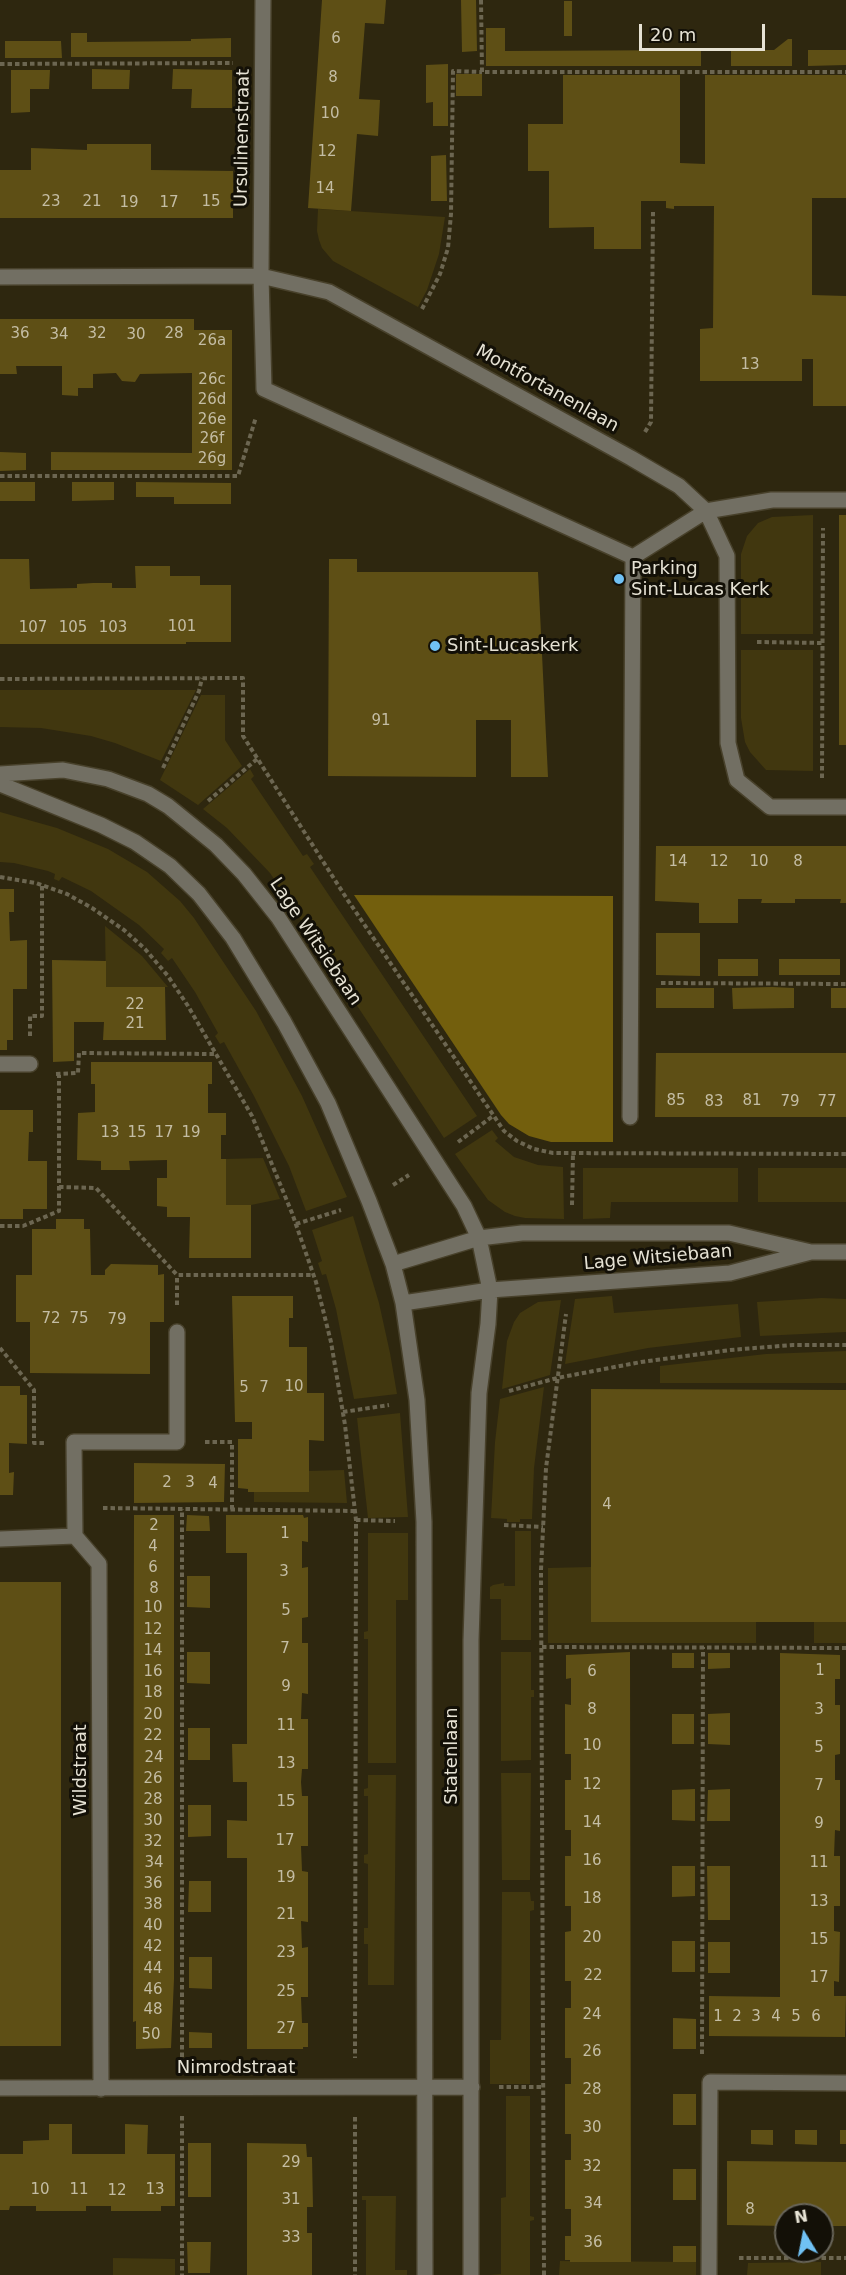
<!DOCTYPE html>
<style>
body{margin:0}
#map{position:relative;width:846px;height:2275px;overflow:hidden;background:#2e270f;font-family:"DejaVu Sans",sans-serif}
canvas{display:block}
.north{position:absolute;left:774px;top:2203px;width:60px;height:60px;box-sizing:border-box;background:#131007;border:2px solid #676459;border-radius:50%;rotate:350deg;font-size:16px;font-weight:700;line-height:24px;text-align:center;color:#e6e2d4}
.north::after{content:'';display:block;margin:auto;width:21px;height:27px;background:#70c1f4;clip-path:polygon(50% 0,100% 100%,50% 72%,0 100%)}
.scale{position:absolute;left:639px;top:24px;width:126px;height:27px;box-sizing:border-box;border:3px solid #e6e2d4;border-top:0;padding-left:8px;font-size:18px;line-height:21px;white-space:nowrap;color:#e6e2d4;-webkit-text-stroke:4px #131007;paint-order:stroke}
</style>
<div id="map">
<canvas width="846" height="2275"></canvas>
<div class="north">N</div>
<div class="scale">20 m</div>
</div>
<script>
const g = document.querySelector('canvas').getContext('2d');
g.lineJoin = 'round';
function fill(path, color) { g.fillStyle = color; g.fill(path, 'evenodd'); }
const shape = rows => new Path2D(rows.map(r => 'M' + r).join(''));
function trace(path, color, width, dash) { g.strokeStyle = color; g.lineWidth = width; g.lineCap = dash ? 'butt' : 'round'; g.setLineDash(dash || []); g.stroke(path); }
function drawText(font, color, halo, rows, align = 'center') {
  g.font = font + ' "DejaVu Sans",sans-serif'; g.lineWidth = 6; g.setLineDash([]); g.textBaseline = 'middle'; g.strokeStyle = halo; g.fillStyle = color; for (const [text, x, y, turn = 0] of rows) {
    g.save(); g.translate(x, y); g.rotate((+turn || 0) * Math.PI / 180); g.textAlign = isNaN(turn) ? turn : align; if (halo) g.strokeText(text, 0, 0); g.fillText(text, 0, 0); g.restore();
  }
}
fill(shape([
 [318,209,445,217,439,254,427,290,418,307,333,261,322,248,319,240,317,231],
 [813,515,813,634,741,634,741,554,747,536,758,523,772,517],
 [741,650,813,650,813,771,766,770,750,752,745,742,741,718],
 [0,690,196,690,161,761,115,743,91,736,41,728,0,727],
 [201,695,225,695,225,740,242,766,198,805,160,780],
 [250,769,254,776,251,779,303,856,307,854,314,864,310,867,477,1116,444,1138,270,873,227,828,203,809],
 [0,812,57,828,108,849,147,872,180,901,194,918,256,1011,302,1096,347,1197,306,1211,289,1166,254,1096,224,1042,220,1044,215,1036,218,1033,195,992,172,958,168,961,161,953,164,949,139,925,91,891,62,877,59,881,54,879,55,874,48,871,14,863,0,862],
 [105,926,142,956,168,987,106,987],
 [492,1130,498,1138,495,1141,514,1157,538,1165,563,1167,564,1219,525,1218,515,1216,505,1212,488,1200,455,1154],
 [263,1158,280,1199,251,1205,226,1205,226,1159],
 [583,1168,738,1168,738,1202,611,1202,610,1218,583,1219],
 [758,1168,846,1168,846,1202,758,1202],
 [353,1216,379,1303,390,1353,397,1394,354,1399,336,1309,326,1274,322,1275,318,1263,322,1261,312,1230],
 [612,1296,614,1313,738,1304,741,1337,648,1348,565,1364,575,1299],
 [822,1298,846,1299,846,1332,760,1336,757,1302],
 [561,1300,550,1375,502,1389,507,1341,514,1322,520,1313,538,1302],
 [846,1351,846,1383,660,1383,660,1366,766,1354],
 [544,1387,534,1468,532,1519,520,1519,520,1522,507,1522,507,1519,491,1518,495,1442,500,1399],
 [400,1413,408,1517,368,1518,357,1418],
 [344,1470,347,1503,254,1502,254,1492,309,1492,309,1471],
 [515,1531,531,1531,531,1640,501,1640,501,1599,490,1599,490,1587,493,1585,504,1583,504,1586,515,1586],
 [368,1533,408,1533,408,1600,396,1600,396,1763,368,1763,368,1639,364,1639,364,1632,368,1631],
 [591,1567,591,1622,756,1622,756,1643,548,1643,548,1568],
 [814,1621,846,1622,846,1643,814,1643],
 [501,1652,531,1652,531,1690,534,1690,534,1697,531,1697,531,1760,501,1761],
 [501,1773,531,1773,530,1880,502,1880],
 [368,1775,396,1775,394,1985,368,1985,368,1944,364,1944,364,1928,368,1928,368,1864,364,1863,364,1855,368,1854,368,1796,364,1796,364,1789,368,1788],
 [502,1892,530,1892,531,1901,534,1901,534,1910,530,1911,530,2084,490,2084,490,2040,501,2040],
 [506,2096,530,2096,530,2216,534,2217,534,2220,530,2221,530,2275,490,2275,501,2274,501,2198,506,2197],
 [362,2196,396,2196,395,2270,407,2270,407,2275,366,2275,366,2200,362,2200],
 [113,2258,175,2259,175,2275,113,2275],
 [560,2261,696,2262,696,2275,559,2275],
 [821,2262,821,2275,747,2275,748,2263]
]), '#41370f');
fill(shape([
 [354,895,613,896,613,1142,551,1142,529,1136,509,1124,501,1115]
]), '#735f0d');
fill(shape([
 [322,0,386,0,384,24,365,23,359,99,380,100,378,136,357,134,351,211,308,208],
 [461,0,476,0,477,51,462,52],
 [564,1,572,1,572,36,564,36],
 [486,28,505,28,505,51,701,50,701,66,486,66],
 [71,33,87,33,87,42,191,41,191,39,231,38,231,57,71,57],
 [788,39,792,39,792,66,731,66,731,50,774,50],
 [5,41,61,41,62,58,5,58],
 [808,50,846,50,846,65,808,66],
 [448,64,448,126,433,126,433,102,426,103,426,65],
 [92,69,130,70,129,89,92,89],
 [173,69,232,70,232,108,191,108,192,89,172,89],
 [11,70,50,70,49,89,30,89,30,112,11,113],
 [456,74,482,74,482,96,456,96],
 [563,75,680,75,680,163,705,164,705,75,846,75,846,198,812,198,812,295,846,296,846,406,813,406,813,359,802,359,802,381,700,381,700,329,713,328,714,206,674,206,674,209,666,208,666,201,641,201,641,249,594,249,594,227,549,228,549,171,528,171,528,124,563,124],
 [87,144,151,144,151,170,233,171,233,218,0,218,0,170,31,170,31,148,87,150],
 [446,155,447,201,431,201,431,156],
 [0,319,194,319,194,330,232,330,232,470,51,470,51,452,192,453,192,373,140,374,135,382,122,381,116,373,93,374,93,388,78,388,78,396,62,395,62,366,16,366,17,374,0,374],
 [0,452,26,453,26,470,0,471],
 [0,482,35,482,35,501,0,501],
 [72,482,114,482,114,500,72,501],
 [136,482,231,483,231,504,174,504,174,497,136,497],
 [839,515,846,515,846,745,839,745],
 [0,559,29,559,30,589,77,588,77,584,93,583,112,583,112,588,136,588,135,566,170,566,170,576,200,576,200,585,231,585,231,642,186,642,186,644,0,644],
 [329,559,357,559,357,572,538,572,548,777,511,777,511,720,476,720,476,777,328,776],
 [656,846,846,846,846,903,840,903,841,899,795,899,795,903,761,903,762,899,738,899,738,923,699,923,699,903,655,901],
 [0,889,14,889,14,912,9,912,10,941,27,940,27,989,13,989,13,1040,7,1040,7,1050,0,1050],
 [656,933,700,933,700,976,656,975],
 [718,959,758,959,758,976,718,976],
 [779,959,840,959,840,975,779,975],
 [52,960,106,961,106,987,165,987,166,1040,103,1040,104,1022,74,1022,74,1061,53,1062],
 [772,987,794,988,794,1008,733,1009,732,988],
 [656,988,714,988,714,1008,656,1008],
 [831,988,846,988,846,1008,831,1008],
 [656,1053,846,1053,846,1117,655,1117],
 [91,1062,212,1062,212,1084,208,1084,208,1113,226,1113,226,1135,221,1135,221,1159,226,1159,226,1205,251,1205,251,1258,189,1258,190,1217,167,1217,167,1207,157,1206,157,1178,167,1178,167,1160,129,1161,130,1170,101,1170,101,1161,77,1160,78,1113,95,1112,95,1084,91,1084],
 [0,1110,33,1110,33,1132,29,1132,28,1161,47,1161,47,1209,23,1209,23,1219,0,1219],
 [56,1219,84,1219,84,1229,90,1229,91,1275,105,1275,105,1270,111,1264,158,1265,158,1275,164,1274,164,1322,150,1322,150,1374,30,1373,30,1322,16,1322,16,1275,32,1275,32,1229,56,1229],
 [232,1296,293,1296,293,1318,289,1318,289,1347,307,1347,307,1393,324,1393,324,1441,309,1440,309,1492,248,1492,248,1489,238,1488,238,1439,252,1439,252,1422,235,1422],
 [0,1386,20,1386,20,1395,27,1395,27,1444,9,1443,9,1473,14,1472,13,1495,0,1495],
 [591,1389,846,1390,846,1622,591,1622],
 [134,1463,225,1464,224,1502,134,1503],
 [134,1515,174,1515,174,1979,171,2048,136,2049,136,2021,133,2022],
 [187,1515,209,1516,210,1531,186,1531],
 [226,1515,303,1515,304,1518,308,1517,308,1542,302,1541,302,1568,308,1567,308,1617,302,1618,302,1643,308,1643,308,1694,302,1693,301,1719,308,1719,308,1769,302,1769,301,1782,302,1796,308,1796,308,1846,301,1846,302,1871,308,1872,308,1922,301,1921,302,1948,308,1947,308,1997,301,1997,302,2023,308,2023,308,2047,303,2047,303,2049,247,2049,247,1858,227,1858,227,1820,247,1821,247,1782,233,1782,232,1744,247,1744,247,1553,226,1553],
 [187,1576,210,1576,210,1608,187,1607],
 [0,1582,61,1582,61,2046,0,2046],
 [187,1652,210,1652,210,1684,187,1683],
 [630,1652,631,2262,570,2262,570,2260,565,2260,565,2236,571,2236,571,2209,565,2209,565,2160,571,2160,571,2134,565,2134,565,2084,571,2084,571,2058,565,2058,565,2008,571,2008,571,1981,565,1981,565,1932,571,1931,571,1906,565,1906,565,1856,571,1856,571,1830,565,1830,565,1780,571,1780,571,1754,565,1754,565,1704,571,1705,571,1678,566,1679,566,1655],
 [672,1653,694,1653,694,1668,672,1668],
 [708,1653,730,1653,730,1668,708,1669],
 [780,1653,840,1655,840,1679,835,1679,835,1705,840,1705,840,1754,835,1755,835,1780,840,1780,840,1831,835,1830,834,1856,840,1856,840,1906,834,1906,834,1931,840,1932,839,1982,834,1981,834,1996,846,1996,845,2037,709,2036,709,1996,780,1997],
 [730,1713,730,1745,708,1744,708,1714],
 [672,1714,694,1714,694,1744,672,1744],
 [188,1728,210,1728,210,1760,188,1760],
 [695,1789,695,1821,672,1820,672,1790],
 [730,1789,730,1821,707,1821,708,1790],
 [188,1805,211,1805,211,1836,188,1837],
 [672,1866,695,1866,695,1896,672,1897],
 [707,1866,730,1866,730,1920,708,1920],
 [189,1881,211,1881,211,1912,188,1912],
 [672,1941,695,1941,695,1972,672,1972],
 [708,1942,730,1942,730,1973,708,1973],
 [189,1957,212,1957,212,1989,189,1988],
 [673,2018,696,2019,696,2049,673,2049],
 [189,2032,212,2033,212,2048,189,2048],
 [673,2094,696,2094,696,2125,673,2125],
 [49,2124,72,2124,72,2154,125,2154,125,2124,148,2125,147,2154,175,2154,175,2206,161,2206,161,2211,111,2211,111,2206,86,2206,86,2211,36,2211,36,2206,10,2206,9,2210,0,2210,0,2154,23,2154,23,2141,49,2140],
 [751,2130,773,2130,773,2145,751,2144],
 [795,2130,817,2130,817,2145,795,2144],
 [840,2130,846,2130,846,2144,840,2144],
 [188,2143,211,2143,211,2197,188,2197],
 [247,2143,306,2144,307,2157,312,2157,313,2207,307,2207,307,2233,312,2233,312,2275,247,2275],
 [727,2161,846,2162,846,2226,822,2226,822,2215,786,2215,786,2226,727,2225],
 [673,2169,696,2169,696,2200,673,2200],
 [187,2242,211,2242,210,2273,188,2273],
 [673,2246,696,2246,696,2262,673,2262]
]), '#5e4f15');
const minor = shape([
 [263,0,261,276,264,389,633,557],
 [0,277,261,276,329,292,631,458,679,486,706,511,727,556,728,743,737,780,770,807,846,807],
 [0,774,63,770,108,779,148,794,168,806,216,845,244,874,278,917,464,1206,479,1238,490,1290,488,1324,479,1393,471,1640,471,2275],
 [0,784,101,825,135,842,170,866,199,894,233,938,284,1022,328,1103,369,1201,393,1264,403,1303,490,1290,730,1273,811,1252],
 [0,1064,30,1064],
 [630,1117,633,557,706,511,772,500,846,500],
 [393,1264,479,1238,522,1233,729,1233,811,1252,846,1252],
 [403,1303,417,1400,424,1522,425,2275],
 [75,1536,74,1442,177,1442,177,1332],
 [0,1539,75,1536,99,1564,101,2089],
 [0,2088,472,2087],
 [709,2275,710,2082,846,2083]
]);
trace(minor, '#48412b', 18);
trace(shape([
 [481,0,482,72,846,72],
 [0,64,233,63],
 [422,309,440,274,448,248,451,214,453,71,482,72],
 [645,432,651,422,653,212],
 [0,476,238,476,256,417],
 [757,642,823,643],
 [0,679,243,678,243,736,347,899,504,1131,517,1141,534,1149,553,1153,846,1154],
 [163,768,199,691,202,678],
 [822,778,823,528],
 [208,801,257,759],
 [0,877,36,883,67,894,92,908,124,930,145,949,168,976,188,1006,252,1116,292,1213,316,1282,331,1342,345,1425,356,1520,355,2058],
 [661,983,846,984],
 [30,1036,30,1016,42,1016,42,885],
 [56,1074,78,1073,79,1053,215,1054],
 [458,1142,493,1116],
 [393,1185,409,1175],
 [59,1187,96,1188,177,1275,313,1275],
 [572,1205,573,1153],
 [296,1224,341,1210],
 [0,1226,23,1226,59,1211,59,1075],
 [177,1305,177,1275],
 [0,1348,34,1390,34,1443,44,1443],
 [509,1391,557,1378,641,1362,730,1350,793,1345,846,1345],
 [343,1412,389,1405],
 [205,1442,232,1442,232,1510],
 [103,1508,356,1511],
 [356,1520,395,1521],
 [504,1525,543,1527],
 [542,1647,846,1648],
 [702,2054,703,1647],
 [182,2057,182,1509],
 [499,2087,543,2087],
 [182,2116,182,2275],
 [355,2117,355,2275],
 [739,2258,846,2258],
 [544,2275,541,1570,546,1468,566,1314]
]), '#6c6651', 4, [4.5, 3]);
trace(minor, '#726f63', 15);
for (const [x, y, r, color] of [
 [619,579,6,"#70c1f4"],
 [435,646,6,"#70c1f4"]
]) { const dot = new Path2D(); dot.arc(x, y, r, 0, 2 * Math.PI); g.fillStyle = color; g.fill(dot); trace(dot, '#131007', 2); }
drawText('15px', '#c4bda4', null, [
 ["6",336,39],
 ["8",333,78],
 ["10",330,114],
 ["12",327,152],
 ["14",325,189],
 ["23",51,202],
 ["21",92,202],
 ["15",211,202],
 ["19",129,203],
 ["17",169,203],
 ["36",20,334],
 ["32",97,334],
 ["28",174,334],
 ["34",59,335],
 ["30",136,335],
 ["26a",212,341],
 ["13",750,365],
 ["26c",212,380],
 ["26d",212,400],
 ["26e",212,420],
 ["26f",212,439],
 ["26g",212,459],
 ["101",182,627],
 ["107",33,628],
 ["105",73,628],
 ["103",113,628],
 ["91",381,721],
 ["14",678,862],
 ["12",719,862],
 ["10",759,862],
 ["8",798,862],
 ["22",135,1005],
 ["21",135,1024],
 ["85",676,1101],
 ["81",752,1101],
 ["83",714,1102],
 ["79",790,1102],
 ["77",827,1102],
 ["13",110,1133],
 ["15",137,1133],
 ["17",164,1133],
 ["19",191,1133],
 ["72",51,1319],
 ["75",79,1319],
 ["79",117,1320],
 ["10",294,1387],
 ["5",244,1388],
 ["7",264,1388],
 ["2",167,1483],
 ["3",190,1483],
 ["4",213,1484],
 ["4",607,1505],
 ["2",154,1526],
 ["1",285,1534],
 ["4",153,1547],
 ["6",153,1568],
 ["3",284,1572],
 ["8",154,1589],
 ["10",153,1608],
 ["5",286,1611],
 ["12",153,1630],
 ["7",285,1649],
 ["14",153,1651],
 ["1",820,1671],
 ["16",153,1672],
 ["6",592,1672],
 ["9",286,1687],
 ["18",153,1693],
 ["8",592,1710],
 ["3",819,1710],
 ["20",153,1715],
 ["11",286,1726],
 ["22",153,1736],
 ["10",592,1746],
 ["5",819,1748],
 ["24",154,1758],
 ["13",286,1764],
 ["26",153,1779],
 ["12",592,1785],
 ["7",819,1786],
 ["28",153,1800],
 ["15",286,1802],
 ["30",153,1821],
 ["14",592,1823],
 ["9",819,1824],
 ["17",285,1841],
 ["32",153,1842],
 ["16",592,1861],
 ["34",154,1863],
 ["11",819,1863],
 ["19",286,1878],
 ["36",153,1884],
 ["18",592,1899],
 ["13",819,1902],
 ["38",153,1905],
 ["21",286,1915],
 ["40",153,1926],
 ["20",592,1938],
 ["15",819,1940],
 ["42",153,1947],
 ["23",286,1953],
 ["44",153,1969],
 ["22",593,1976],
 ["17",819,1978],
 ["46",153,1990],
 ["25",286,1992],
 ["48",153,2010],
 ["24",592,2015],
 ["1",718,2017],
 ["2",737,2017],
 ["3",756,2017],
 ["4",776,2017],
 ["5",796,2017],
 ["6",816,2017],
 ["27",286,2029],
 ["50",151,2035],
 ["26",592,2052],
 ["28",592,2090],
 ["30",592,2128],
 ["29",291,2163],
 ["32",592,2167],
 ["10",40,2190],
 ["11",79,2190],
 ["13",155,2190],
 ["12",117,2191],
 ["31",291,2200],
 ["34",593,2204],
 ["8",750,2210],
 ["33",291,2238],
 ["36",593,2243]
]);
drawText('18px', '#e6e2d4', '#131007', [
 ["Ursulinenstraat",243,138,-89],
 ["Montfortanenlaan",547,389,29],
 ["Lage Witsiebaan",315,942,56],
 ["Lage Witsiebaan",658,1258,-5],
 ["Statenlaan",452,1756,-90],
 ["Wildstraat",81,1770,-90],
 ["Nimrodstraat",236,2068]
]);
drawText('18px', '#e6e2d4', '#131007', [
 ["Parking",631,569],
 ["Sint-Lucas Kerk",631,590],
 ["Sint-Lucaskerk",447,646]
], 'left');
</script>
